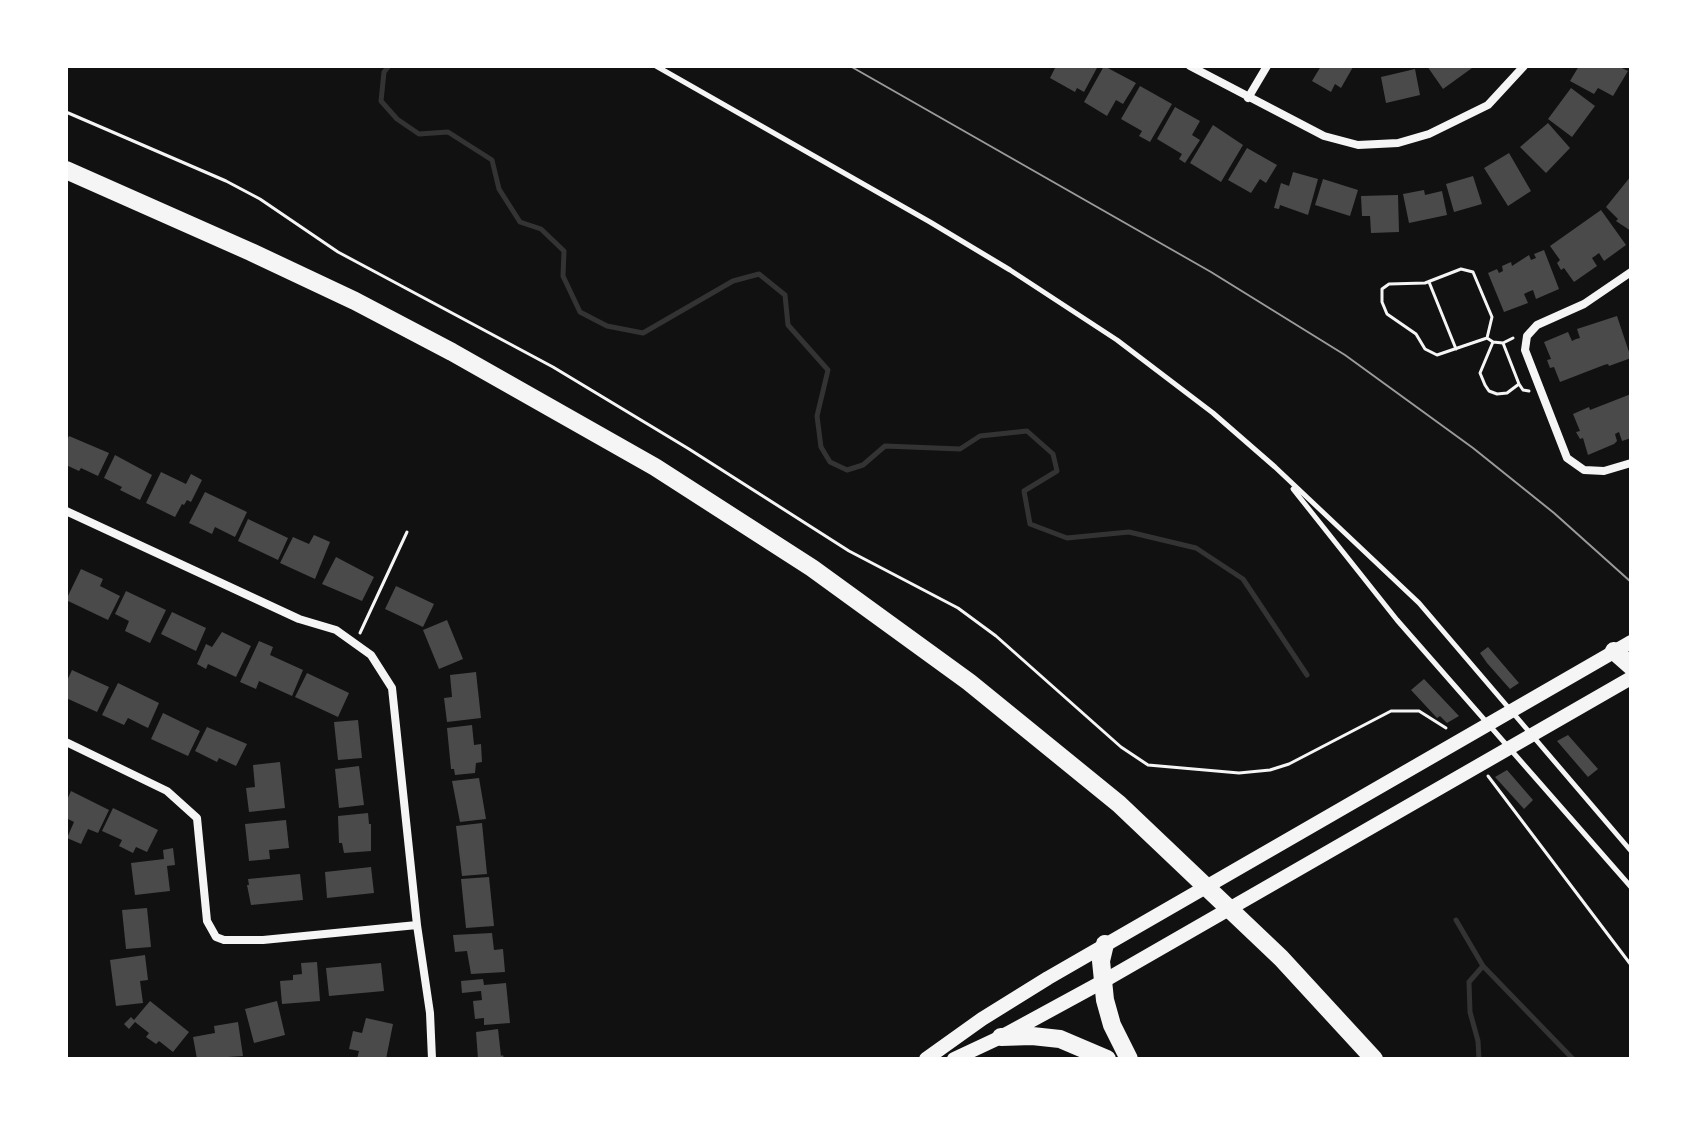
<!DOCTYPE html>
<style>
body{margin:0}
#map{position:relative;width:1697px;height:1125px;overflow:hidden;background:#111;font-family:"Fira Sans Condensed",sans-serif}
canvas{display:block}
.frame{position:absolute;inset:0;border:68px solid #fff;pointer-events:none}
</style>
<div id="map">
<canvas width="1697" height="1125"></canvas>
<div class="frame"></div>
</div>
<script>
const g = document.querySelector('canvas').getContext('2d');
g.lineJoin = 'round';
const shape = rows => new Path2D(rows.map(r => 'M' + r).join(''));
function trace(path, color, width, dash) { g.strokeStyle = color; g.lineWidth = width; g.lineCap = dash ? 'butt' : 'round'; g.setLineDash(dash || []); g.stroke(path); }
function fill(path, color) { g.fillStyle = color; g.fill(path, 'evenodd'); }
trace(shape([
 [389,66,384,72,381,101,397,119,419,134,448,132,492,160,499,189,520,222,541,229,564,251,563,276,580,312,607,326,643,333,733,281,759,274,785,295,788,325,828,370,817,416,821,447,830,462,847,470,863,465,885,446,960,449,980,436,1027,431,1053,454,1057,471,1024,491,1030,524,1067,538,1129,532,1196,548,1243,579,1307,675],
 [1456,920,1483,966,1573,1059],
 [1479,1059,1478,1041,1470,1012,1469,982,1483,966]
]), '#333', 5);
fill(shape([
 [1056,66,1098,66,1084,92,1077,88,1075,92,1050,78],
 [1104,66,1136,83,1123,104,1116,100,1107,116,1084,102],
 [1321,66,1352,66,1353,67,1341,88,1335,84,1331,92,1312,81],
 [1427,66,1470,66,1472,68,1443,89],
 [1579,66,1618,66,1628,71,1613,96,1598,88,1594,94,1570,81],
 [1415,69,1420,95,1386,103,1381,77],
 [1140,86,1172,104,1150,142,1139,136,1142,131,1121,119],
 [1571,88,1595,106,1572,137,1548,119],
 [1175,107,1200,121,1192,135,1200,140,1185,163,1179,159,1182,154,1157,139],
 [1548,123,1570,148,1546,173,1520,147],
 [1213,125,1243,145,1221,182,1190,163],
 [1247,148,1277,165,1266,183,1260,179,1251,193,1228,180],
 [1509,153,1531,191,1508,206,1484,168],
 [1293,172,1318,179,1308,215,1280,205,1279,209,1274,208,1281,183,1289,186],
 [1473,176,1482,204,1454,212,1446,184],
 [1631,176,1631,231,1616,221,1618,219,1606,207],
 [1323,179,1358,190,1350,216,1315,205],
 [1424,190,1425,195,1442,191,1447,215,1409,223,1403,194],
 [1398,195,1399,232,1371,233,1370,216,1362,216,1361,196],
 [1601,210,1626,245,1604,261,1599,253,1595,256,1592,258,1597,266,1574,282,1564,268,1561,270,1557,263,1560,260,1550,246],
 [1544,250,1559,289,1536,299,1533,290,1528,292,1524,294,1528,303,1504,312,1488,273,1497,269,1499,273,1503,271,1502,266,1511,262,1512,266,1529,255,1531,260,1536,258,1534,254],
 [1617,316,1631,358,1609,366,1608,364,1604,365,1560,382,1554,367,1550,368,1547,360,1551,359,1544,342,1568,332,1572,341,1576,339,1580,338,1577,329],
 [1631,394,1631,438,1622,441,1619,432,1615,434,1617,441,1614,444,1588,455,1583,438,1580,439,1576,432,1580,431,1573,414,1589,407,1590,410],
 [69,436,109,453,98,476,81,468,79,471,66,465,66,442],
 [115,455,152,475,140,500,120,490,122,487,104,478],
 [161,472,186,484,191,474,202,480,191,502,187,500,184,505,182,504,175,517,146,503],
 [205,492,247,512,235,537,215,527,212,534,189,523],
 [248,519,288,538,278,560,238,541],
 [314,535,330,542,315,579,280,563,293,537,309,544],
 [336,557,374,577,362,601,322,584],
 [81,569,103,579,100,586,120,596,108,620,66,600],
 [396,586,434,604,423,627,385,609],
 [126,591,166,610,150,643,125,631,129,621,115,614],
 [172,612,206,628,196,651,161,634],
 [447,620,463,659,439,669,423,630],
 [222,632,251,646,236,677,208,664,206,669,197,664,206,644,212,647],
 [259,641,273,647,270,655,303,670,292,696,259,681,256,689,240,682],
 [1488,647,1519,683,1510,689,1487,663,1480,653],
 [72,670,109,687,97,712,66,698,66,683],
 [476,672,481,718,447,722,444,698,452,697,450,675],
 [307,673,349,693,338,717,295,697],
 [1424,679,1459,716,1447,723,1440,716,1437,718,1411,690],
 [118,683,159,703,148,728,128,718,124,725,102,715],
 [163,713,200,731,188,756,151,739],
 [358,720,362,758,338,760,334,722],
 [472,725,474,745,481,744,482,762,476,763,475,773,455,775,454,769,451,769,447,728],
 [207,727,247,744,236,766,219,758,217,762,195,751],
 [1568,735,1598,769,1588,777,1557,741],
 [280,762,285,808,249,812,246,788,255,787,253,765],
 [359,766,364,805,339,808,335,769],
 [1507,770,1533,800,1524,809,1495,777],
 [479,778,486,819,460,822,452,781],
 [71,791,109,810,98,833,88,829,81,844,67,838,74,822,66,818,66,802],
 [113,808,158,830,147,852,136,847,133,853,119,846,122,840,102,831],
 [368,813,369,824,371,824,371,851,344,853,342,843,339,843,338,816],
 [286,820,289,848,269,850,270,859,249,861,245,824],
 [482,823,487,874,462,876,456,826],
 [173,848,175,865,167,866,170,891,135,895,131,863,164,859,163,850],
 [371,867,374,893,327,898,325,872],
 [300,874,303,900,251,905,247,885,249,885,248,879],
 [489,877,494,926,466,928,461,879],
 [147,908,151,947,126,949,122,910],
 [492,933,494,950,503,949,505,972,471,974,467,951,455,952,453,935],
 [145,955,148,980,140,981,143,1003,116,1006,110,960],
 [317,962,320,1001,282,1004,280,981,293,980,293,975,302,974,301,963],
 [381,963,384,991,329,996,326,968],
 [483,979,484,985,506,983,510,1023,484,1025,484,1018,475,1019,473,1001,482,1000,481,991,462,993,461,981],
 [150,1001,189,1032,173,1052,159,1041,156,1044,146,1037,149,1033,135,1022,129,1029,124,1024,131,1017,134,1020],
 [277,1001,285,1035,254,1043,245,1009],
 [366,1018,393,1024,386,1059,357,1059,359,1051,349,1049,353,1031,362,1033],
 [238,1022,243,1056,197,1059,193,1037,215,1033,214,1026],
 [498,1029,501,1056,503,1055,504,1059,478,1059,476,1032]
]), '#4a4a4a');
trace(shape([
 [66,112,226,181,260,199,338,252,553,367,689,449,849,551,958,608,996,636,1121,747,1148,765,1239,773,1270,770,1289,764,1391,711,1419,711,1446,728],
 [1429,282,1456,349],
 [1487,338,1492,317,1473,272,1461,269,1425,283,1389,284,1382,289,1382,302,1387,314,1416,334,1425,349,1437,355,1487,338,1493,342,1503,343],
 [1513,338,1503,343,1519,384,1523,390,1529,391],
 [1493,342,1480,373,1485,385,1489,391,1497,394,1507,393,1519,384],
 [360,633,407,532],
 [1488,776,1631,965]
]), '#f5f5f5', 3);
trace(shape([
 [656,66,930,222,1010,270,1117,340,1213,413,1275,467,1419,603,1631,851],
 [1293,489,1397,620,1631,887]
]), '#f5f5f5', 5);
trace(shape([
 [1190,66,1324,136,1358,145,1398,143,1429,134,1488,105,1524,66],
 [1248,98,1267,66],
 [1631,272,1584,304,1537,325,1527,336,1525,350,1567,458,1584,470,1604,471,1631,463],
 [66,511,299,619,336,630,371,655,392,688,417,925,430,1013,432,1059],
 [66,742,167,791,197,818,207,921,216,937,224,940,263,940,417,925]
]), '#f5f5f5', 8);
trace(shape([
 [926,1059,982,1019,1048,978,1631,642],
 [954,1059,1001,1037,1102,982,1631,678]
]), '#f5f5f5', 14);
trace(shape([
 [66,170,251,252,355,301,452,352,655,467,812,568,969,682,1119,804,1281,958,1374,1059],
 [1614,651,1631,666],
 [1105,944,1101,961,1105,1000,1112,1025,1129,1059],
 [1001,1037,1032,1036,1060,1039,1107,1059]
]), '#f5f5f5', 18);
trace(shape([
 [850,66,1211,272,1345,355,1473,448,1554,513,1631,582]
]), '#9a9a9a', 2);
</script>
